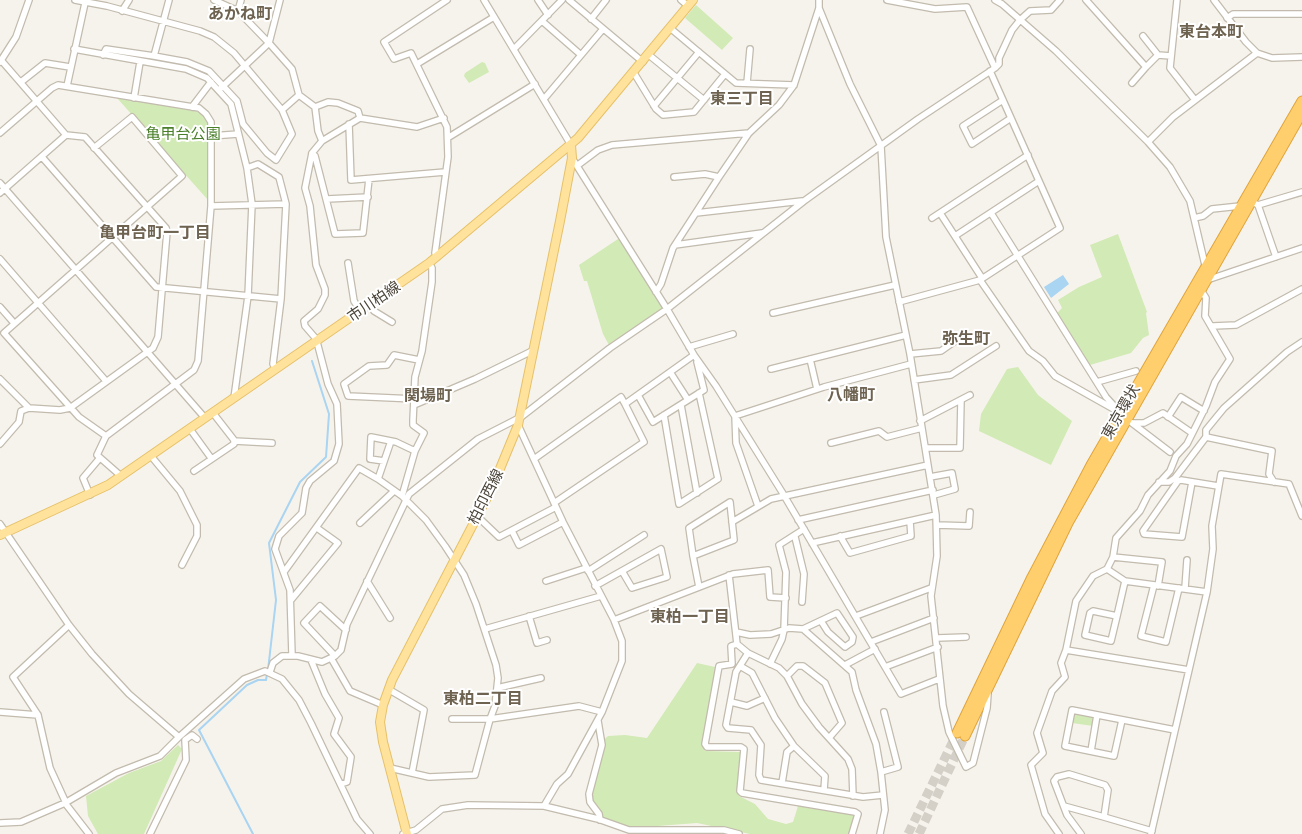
<!DOCTYPE html>
<meta charset="utf-8">
<style>
body{margin:0}
canvas{display:block;background:#f6f3ec}
</style>
<canvas width="1302" height="834"></canvas>
<script>
const g = document.querySelector('canvas').getContext('2d');
g.lineJoin = 'round';
function fill(path, color) { g.fillStyle = color; g.fill(path, 'evenodd'); }
const shape = rows => new Path2D(rows.map(r => 'M' + r).join(''));
function trace(path, color, width, dash) { g.strokeStyle = color; g.lineWidth = width; g.lineCap = dash ? 'butt' : 'round'; g.setLineDash(dash || []); g.stroke(path); }
function drawText(font, color, halo, rows, align = 'center') {
  g.font = font + ' Inter,"Noto Sans JP",sans-serif'; g.lineWidth = 4; g.setLineDash([]); g.textBaseline = 'middle'; g.strokeStyle = halo; g.fillStyle = color; for (const [text, x, y, turn = 0] of rows) {
    g.save(); g.translate(x, y); g.rotate((+turn || 0) * Math.PI / 180); g.textAlign = isNaN(turn) ? turn : align; if (halo) g.strokeText(text, 0, 0); g.fillText(text, 0, 0); g.restore();
  }
}
fill(shape([
 [696,5,733,38,722,50,685,18],
 [482,62,485,63,489,72,469,83,464,76,465,73],
 [117,98,195,111,204,115,208,124,208,200],
 [1118,234,1147,312,1146,313,1149,335,1143,338,1131,353,1090,365,1057,313,1062,308,1058,300,1079,287,1102,277,1090,245],
 [621,237,664,307,609,345,603,334,587,281,584,281,579,265],
 [1018,367,1038,395,1072,421,1051,465,979,431,981,414,1007,369],
 [697,663,715,667,703,746,705,751,741,752,739,796,755,804,768,819,786,824,793,822,798,806,854,815,849,834,750,834,697,823,631,828,602,818,593,803,590,785,599,744,608,736,625,735,647,738],
 [1076,714,1093,717,1093,726,1072,723,1074,715],
 [178,745,182,749,144,834,98,834,88,816,86,796,129,773,161,761]
]), '#d2eab5');
fill(shape([
 [1063,275,1069,284,1051,298,1044,287]
]), '#a9d4f2');
trace(shape([
 [268,670,276,600,269,543,300,482,326,457,329,414,312,361],
 [253,834,199,730,247,685,258,680,266,680,267,674]
]), '#a9d4f2', 2);
trace(shape([
 [908,834,957,733],
 [919,834,965,736]
]), '#d4d0c8', 9, [9, 4.5]);
const minor = shape([
 [75,0,107,6,200,31,214,37,234,53,282,110,292,134,276,160,267,153,243,124,237,101,209,71,187,62,154,56,106,49,103,55],
 [214,0,238,11,269,43,292,69,299,95,315,107],
 [484,0,571,145],
 [538,0,548,15],
 [569,0,643,62],
 [681,0,688,6],
 [887,0,935,9,967,7,995,68],
 [995,0,1002,4,1056,51,1148,142,1170,167,1190,201,1205,265],
 [1086,0,1146,67,1132,83],
 [1177,0,1170,68,1195,100],
 [1214,0,1246,42,1257,53,1272,58,1302,57],
 [819,8,850,84,881,146,886,237,910,354,936,515,937,556,931,596,943,706,949,732,966,767,973,763,987,708,988,694],
 [122,11,129,0],
 [238,11,241,0],
 [1227,18,1233,14,1302,14],
 [591,19,606,0],
 [542,21,581,55],
 [670,28,736,83,794,85],
 [1143,36,1158,55],
 [74,49,186,69,207,78,231,104,247,168,252,204,248,296,234,398],
 [514,49,562,0],
 [649,55,704,100],
 [154,56,169,0],
 [1,60,66,135],
 [0,62,16,37,29,0],
 [417,64,494,17],
 [1146,67,1158,55,1171,56],
 [634,73,656,109,663,115,694,112,725,74],
 [21,82,45,63,70,67],
 [747,83,750,49],
 [67,86,85,3],
 [221,88,269,43,280,0],
 [134,98,140,62],
 [544,99,603,29],
 [1003,100,963,126,972,144,1011,118],
 [654,106,699,52],
 [192,107,211,82],
 [282,110,299,95],
 [349,124,351,180,445,172],
 [0,133,52,88,58,85,199,108,206,114,211,122,211,206,198,361,194,370,106,436,97,455,121,476],
 [211,136,238,134],
 [449,137,535,84],
 [322,141,318,131,315,107,328,102,338,103,358,111,360,118],
 [1148,142,1173,117,1257,53],
 [94,148,132,117,182,176,4,333,79,417,106,436],
 [312,153,315,156,335,234,363,233,369,179],
 [42,157,156,287,281,299],
 [578,165,598,150,612,145,749,133],
 [247,168,258,164,279,177,286,204,281,299,273,364,276,369],
 [674,177,705,174,719,177],
 [0,183,205,418],
 [0,193,66,135,85,137,166,228,167,232,158,337,153,348,70,408,60,410,29,408,21,411,19,422,0,444],
 [327,199,368,197],
 [1249,200,1258,205,1302,192],
 [1258,205,1276,257],
 [211,206,286,204],
 [696,213,802,201],
 [940,213,982,278],
 [991,213,1106,397,1126,419,1132,423,1144,423,1163,413,1192,433],
 [932,218,1028,155],
 [1194,218,1203,216,1212,209,1240,206],
 [955,236,1039,181],
 [675,245,762,233],
 [437,257,435,253,448,157,447,127,411,53,394,59,384,42,447,0],
 [0,259,106,381],
 [348,263,354,301,361,312],
 [429,263,432,268,432,282,422,351,415,377,413,420,413,425,424,433,415,451,402,496,426,520,445,546,464,575,476,604,496,665,498,678,495,706,490,719,579,706,602,712],
 [980,280,1029,351,1043,361,1055,376,1119,412],
 [1207,280,1302,248],
 [656,292,661,284,673,248,719,177,749,133,779,105,794,85,819,8,819,0],
 [899,302,980,280,1060,228,990,71],
 [370,305,374,311,392,322],
 [0,307,14,323],
 [773,313,895,285],
 [1213,326,1236,325,1302,289],
 [318,341,305,326,304,321,318,309,325,295,325,289,316,265,310,206,305,188,312,153,322,141,360,118,417,127,444,118],
 [689,347,733,334],
 [910,354,941,351,958,339],
 [694,355,716,386,782,492,901,694,939,679],
 [810,359,817,389],
 [771,369,906,335],
 [670,372,688,400],
 [0,379,29,408],
 [914,380,951,375,996,346],
 [1097,382,1136,371],
 [638,395,653,422,704,390,697,362],
 [415,399,348,396,344,384,369,366,387,365,394,355,419,360],
 [414,405,475,379,534,350],
 [681,405,697,493],
 [664,415,679,504,718,479,699,393],
 [1168,417,1181,397,1204,411],
 [920,421,970,395],
 [1132,423,1170,452],
 [518,425,563,522,614,620,622,641,622,661,602,712,568,774,557,784,544,806],
 [190,429,211,458],
 [234,441,272,443],
 [391,441,378,479,402,496],
 [831,443,879,431,887,437,922,428],
 [926,448,960,448,961,400],
 [151,456,180,491,197,525,197,536,182,565],
 [534,459,621,397,625,404,694,355,667,309,804,201,918,119,995,68,999,64,999,58,1012,30,1020,20,1030,11,1051,10,1060,0],
 [384,461,370,459,371,437,396,442,415,451],
 [194,471,234,444,234,440,213,413],
 [930,477,952,473,955,489,934,495],
 [1159,482,1169,482,1175,478,1206,437],
 [1192,482,1182,537,1144,534,1143,531,1178,481,1181,480,1218,486],
 [1274,482,1269,474,1272,451,1206,437,1206,430,1224,408,1287,352,1302,342],
 [90,495,83,478,99,459],
 [554,503,644,442,625,404],
 [758,506,736,443,735,416,824,387,911,364],
 [477,516,499,537,556,507],
 [798,520,933,490],
 [732,522,771,499,928,465],
 [360,523,394,491],
 [0,524,69,625,92,654,129,694,179,737,244,679,265,671,282,679,299,700,311,723,357,819,370,834],
 [937,525,969,526,970,512],
 [512,531,519,545,563,522],
 [840,536,850,553,911,536,910,521],
 [795,537,804,574,802,602],
 [812,543,936,515],
 [693,556,734,540,730,502,689,528,693,556,699,587],
 [1113,557,1162,562,1158,586],
 [1107,569,1125,581,1207,592],
 [588,571,644,535],
 [284,572,359,468,378,479],
 [729,575,737,644,748,653,779,668,787,676,802,704,819,727,848,759,852,769,853,796],
 [367,581,390,618],
 [546,581,586,568],
 [1154,585,1141,636,1166,642,1179,588],
 [595,586,661,549,667,577,632,588,622,571],
 [1185,588,1187,560],
 [291,600,338,543,317,528],
 [529,616,537,643,547,640],
 [856,616,931,588],
 [1117,616,1093,611,1090,613,1085,635,1111,641,1117,616,1125,581],
 [614,620,733,574,768,570,770,597,786,598],
 [485,629,601,596],
 [803,629,837,613,853,637,852,642,845,647,828,632,821,621],
 [736,632,750,635,771,634,789,628,803,629,852,672,856,690,876,744,881,772,885,810,880,834],
 [937,638,966,637],
 [871,642,934,618],
 [737,644,731,646,732,664,719,666,705,744,707,747,741,747,744,749,740,791,742,793,855,812,858,814,852,834],
 [1066,650,1189,670],
 [748,653,736,672,726,725,728,728,751,730,761,745,759,775,761,780,863,797,883,795],
 [292,655,290,590,275,549,279,536,302,513,306,488,310,481,334,461,339,444,337,404,328,384,317,342],
 [335,656,304,623,320,606,346,630],
 [331,658,350,691,383,705],
 [311,660,325,694,339,718,334,734,351,757,347,782,341,784],
 [770,664,782,639,784,630,786,572,779,545,804,529],
 [845,665,875,649],
 [740,666,752,673,775,718,794,746,825,776,824,790],
 [885,667,938,647],
 [270,672,273,663,282,656,298,656,322,662,335,656,341,650,347,624,409,494,478,439,521,417,610,348,667,309,572,158],
 [787,676,797,666,803,666,825,683,842,723,829,738],
 [497,688,541,678],
 [388,689,424,710,412,773],
 [731,702,747,706,765,698],
 [0,712,38,715],
 [1122,720,1114,756,1065,746,1072,710,1175,730],
 [598,721,602,745,589,794,590,802,599,814,600,820],
 [1091,751,1097,715],
 [390,768,429,777,475,775,490,719,452,719],
 [881,772,898,767,884,712],
 [782,783,787,752,794,746],
 [65,803,89,834],
 [66,803,50,768,38,715,13,677,69,625],
 [1064,806,1104,817],
 [0,823,21,822,65,803,116,773,160,756,179,737],
 [150,834,186,760,185,740,192,735,197,739],
 [403,834,416,830,442,809,468,805,544,806,598,819,629,830,724,830,739,834],
 [1059,834,1045,814,1031,765,1043,753,1037,733,1052,691,1065,677,1061,663,1066,650,1076,601,1093,576,1107,569,1113,557,1116,538,1140,511,1148,495,1170,471,1176,456,1187,444,1206,406,1215,382,1230,359,1205,316,1206,298,1201,290],
 [1081,834,1067,815,1054,781,1057,777,1069,774,1105,785,1108,790,1104,817,1152,831],
 [1151,834,1207,592,1213,549,1212,526,1221,474,1289,484,1302,516]
]);
const major = shape([
 [0,535,108,485,429,263,578,138,693,0],
 [407,834,383,742,380,722,383,705,392,680,492,488,518,425,560,221,572,158,571,145]
]);
const highway = shape([
 [957,733,1032,577,1091,465,1302,101],
 [965,736,1068,523,1302,113]
]);
trace(minor, '#c2bbae', 8);
trace(major, '#e6c16a', 10);
trace(highway, '#e0a43c', 11);
trace(minor, '#fff', 5.5);
trace(major, '#ffe39c', 8);
trace(highway, '#ffcf6e', 9);
drawText('15px', '#4a7f2a', '#fff', [
 ["亀甲台公園",183,134]
]);
drawText('15px', '#4b4439', '#fff', [
 ["市川柏線",374,302,-34],
 ["東京環状",1121,412,-60],
 ["柏印西線",486,497,-63]
]);
drawText('bold 16px', '#6e6250', '#fff', [
 ["あかね町",240,14],
 ["東台本町",1211,32],
 ["東三丁目",742,99],
 ["亀甲台町一丁目",155,233],
 ["弥生町",966,339],
 ["八幡町",851,395],
 ["関場町",428,396],
 ["東柏一丁目",690,617],
 ["東柏二丁目",483,699]
]);
</script>
